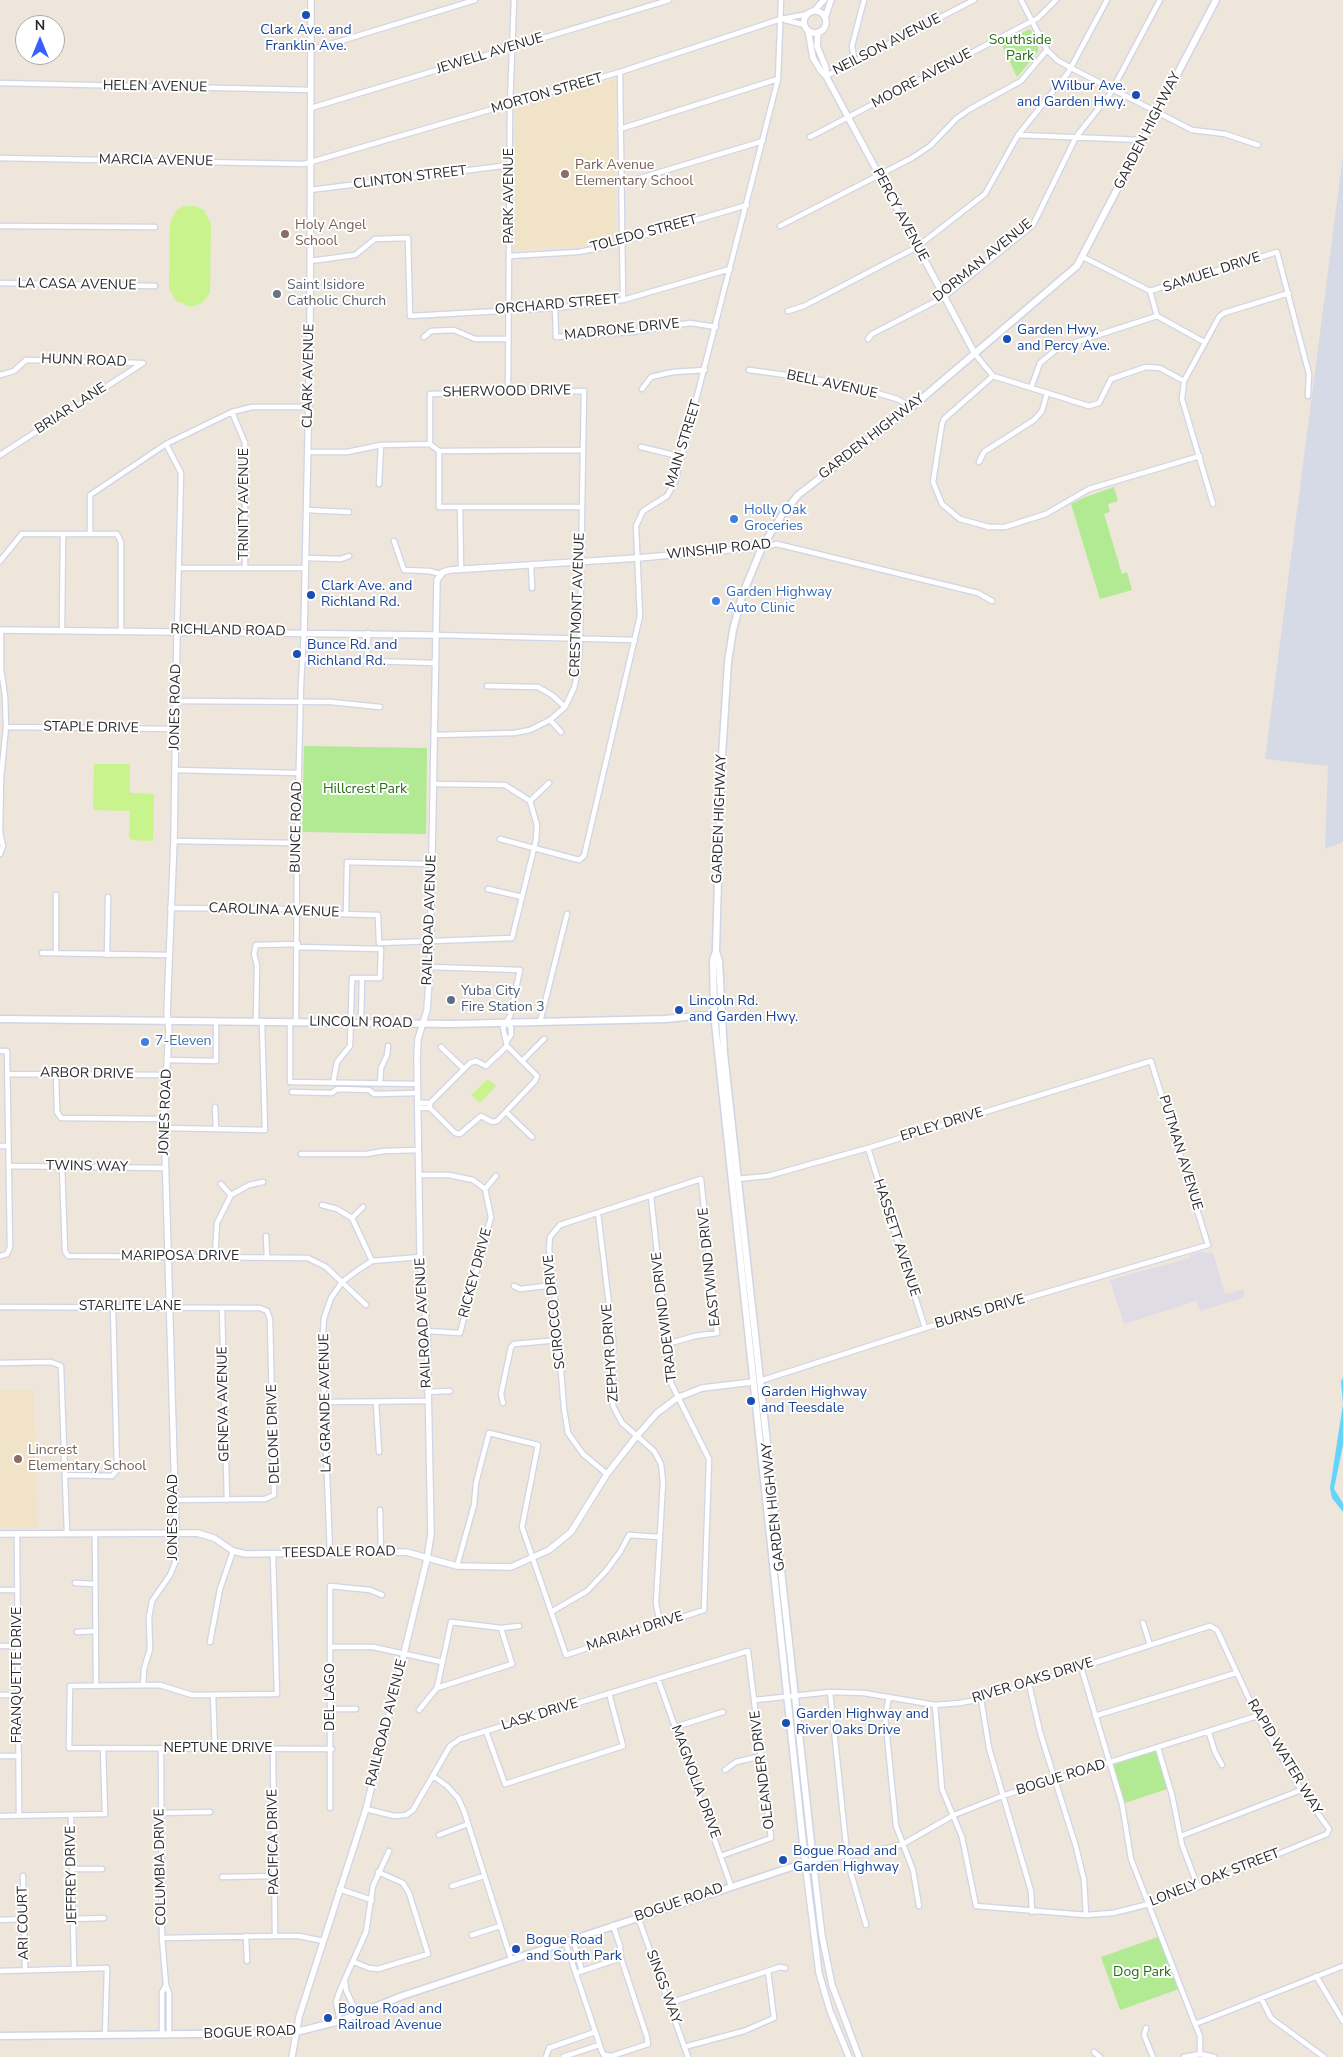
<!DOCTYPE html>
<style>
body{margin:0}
#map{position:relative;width:1343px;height:2057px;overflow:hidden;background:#eee5db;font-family:"Nunito Sans",sans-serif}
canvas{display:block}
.north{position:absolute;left:15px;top:15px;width:50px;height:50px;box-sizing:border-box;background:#fff;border:1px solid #aaa;border-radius:50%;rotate:0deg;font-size:14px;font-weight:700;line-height:20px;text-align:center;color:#2a2a2a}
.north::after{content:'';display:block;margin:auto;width:18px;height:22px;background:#375fff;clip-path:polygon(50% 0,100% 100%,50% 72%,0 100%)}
</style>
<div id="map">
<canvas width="1343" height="2057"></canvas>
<div class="north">N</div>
</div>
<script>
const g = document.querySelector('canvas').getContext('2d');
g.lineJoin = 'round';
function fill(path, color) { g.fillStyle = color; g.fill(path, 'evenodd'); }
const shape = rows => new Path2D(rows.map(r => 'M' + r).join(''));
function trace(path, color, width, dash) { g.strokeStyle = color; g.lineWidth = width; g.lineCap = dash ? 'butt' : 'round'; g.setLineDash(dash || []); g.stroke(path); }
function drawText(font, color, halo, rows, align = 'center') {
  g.font = font + ' "Nunito Sans",sans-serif'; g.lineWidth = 4; g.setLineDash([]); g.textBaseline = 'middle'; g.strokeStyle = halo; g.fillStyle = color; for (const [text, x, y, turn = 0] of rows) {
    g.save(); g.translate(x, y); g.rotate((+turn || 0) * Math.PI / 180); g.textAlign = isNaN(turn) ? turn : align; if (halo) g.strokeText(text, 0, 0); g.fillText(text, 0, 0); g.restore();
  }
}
fill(shape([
 [1201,1252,1213,1253,1225,1294,1244,1289,1243,1298,1200,1311,1196,1301,1124,1324,1110,1280,1190,1258,1190,1255]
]), '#dfdce6');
fill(shape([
 [615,79,616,239,577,247,514,250,515,108],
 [0,1390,34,1390,37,1528,0,1528]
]), '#f1e3c8');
fill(shape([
 [1343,155,1343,842,1325,849,1328,766,1265,759]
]), '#d6d9e6');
fill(shape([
 [1030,29,1038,43,1038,52,1017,77,1001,43],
 [1114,487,1118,501,1108,504,1110,512,1104,514,1122,574,1127,572,1132,590,1100,599,1071,504,1083,498],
 [304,746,427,748,426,834,302,832],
 [1158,1748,1170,1788,1122,1804,1110,1763],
 [1161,1936,1182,1988,1120,2010,1101,1957]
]), '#b1ea92');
fill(shape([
 [184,206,195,206,204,210,211,224,210,293,202,303,191,307,175,300,169,288,170,223,176,211],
 [94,764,130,764,130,793,154,794,153,841,132,840,129,838,130,811,93,810],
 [488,1079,496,1086,480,1103,471,1095]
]), '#c9f38c');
fill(shape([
 [1343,1378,1343,1445,1334,1489,1343,1503,1343,1512,1332,1498,1330,1488,1343,1404,1341,1381]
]), '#63d5fb');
const minor = shape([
 [1021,0,1047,50,1057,60,1071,68,1192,130,1225,134,1258,145],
 [785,20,805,25],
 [311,50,475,0],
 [855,63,852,46,864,0],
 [620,72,623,300],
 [826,76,974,0],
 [0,83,311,90],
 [311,108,669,0],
 [620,129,778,79],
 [1018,135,1143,140],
 [810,137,1038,18,1056,0],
 [0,158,304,164,620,72,781,19,808,14],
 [621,184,763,141],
 [310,190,510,165],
 [0,226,155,227],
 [780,226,912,158,930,146,957,118,970,109,1021,81,1047,50],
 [509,256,578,252,605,247,747,205],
 [1083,257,1150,291,1277,252,1309,374,1308,396],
 [310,261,355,255,375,239,408,238,410,316,555,308,623,300,730,269],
 [0,283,155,286],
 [1150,291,1157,316,1204,342],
 [555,308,556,337,632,332,690,323,716,327],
 [788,311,804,306,917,247,985,194,1018,135,1068,73,1107,0],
 [424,337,431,331,454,330,475,339,508,339],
 [868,339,872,334,944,297,1033,225,1076,137,1110,94,1160,0],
 [975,354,993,376,1089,406,1099,403,1111,379,1146,367,1160,368,1184,381],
 [749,370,815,379,857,387,897,399,912,407],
 [0,375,14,371,26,360,141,363],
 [993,376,944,419,942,424,933,482,942,504,960,519,989,527,1005,527,1046,514,1089,489,1200,456],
 [1031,388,1040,363,1058,348,1157,316],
 [642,389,651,377,673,372,705,370],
 [508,393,510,105,514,0],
 [232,412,245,443,245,568],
 [166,444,181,473,177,631],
 [641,447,682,457],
 [439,451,583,450],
 [307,452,347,452,381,445,430,444],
 [0,455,143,363],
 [979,462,984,452,1034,420,1042,411,1047,393],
 [379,484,381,445],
 [1213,504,1182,399,1184,381,1219,317,1224,313,1289,293],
 [460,507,461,569],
 [306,510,349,512],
 [90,534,90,495,166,444,232,412,252,407,308,407],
 [394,541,404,570,429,571,441,574],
 [762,547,777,544,978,593,992,601],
 [306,558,341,559,349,556],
 [0,561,22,534,117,534,121,542,121,631],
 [531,565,532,588],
 [179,568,305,568],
 [62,630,63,534],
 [435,635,635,640],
 [302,659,435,663],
 [367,661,368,633],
 [487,686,538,687,552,695,565,707],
 [176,701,331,702,380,707],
 [550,720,561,732],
 [6,727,176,729],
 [434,735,514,733,530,730,550,720,565,707,574,688,578,671,580,638,583,450,584,391,430,394,430,444,439,451,439,507,582,507],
 [175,770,298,773],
 [530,801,549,783],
 [500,839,579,860,584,856,640,616,636,526,643,511,667,496,675,482,778,79,781,0],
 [174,841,297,843],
 [0,854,3,846,0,833,1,777,6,727,5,696,1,669,1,630],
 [488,889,522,897],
 [170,908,291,909,302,913,378,915,379,943,512,938,536,840,537,825,530,801,505,785,433,784],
 [346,914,347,862,432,864],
 [298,947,381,949,380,978,352,978,350,1046,337,1062,333,1083],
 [42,953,169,955],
 [56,953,56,895],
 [107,955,108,897],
 [430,967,520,970,510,1016,503,1028,507,1046],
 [256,1021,257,965,254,954,256,945,298,944],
 [290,1022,290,1082,418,1084],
 [296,1022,297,843,301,684,304,632],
 [540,1022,567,914],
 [361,1023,362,978],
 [507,1041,511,1035,511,1028,508,1023],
 [441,1047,464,1069],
 [0,1051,7,1051,10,1247,7,1254,0,1256],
 [168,1060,216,1061,216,1021],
 [523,1060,544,1039],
 [7,1074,167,1075],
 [56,1074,57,1112,61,1118,164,1119],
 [380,1084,381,1068,387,1055,388,1046],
 [292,1092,332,1093,337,1089,369,1090,374,1094,418,1093],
 [418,1103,430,1103,470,1063,476,1061,486,1066,507,1046,537,1076,535,1081,497,1121,492,1122,481,1116,460,1134,455,1133,430,1108,430,1103],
 [215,1107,216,1129],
 [418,1108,430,1108],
 [506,1112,532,1137],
 [164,1128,265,1130,262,1022],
 [0,1146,8,1146],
 [868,1148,925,1328],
 [301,1154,367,1154,384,1151,419,1150],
 [9,1166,165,1168],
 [62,1166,65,1251,68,1256,308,1258,326,1267,366,1305],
 [420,1175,449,1175,473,1180,485,1189,491,1217,460,1333,427,1331],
 [737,1179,768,1176,868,1148,1151,1061,1208,1245,925,1328,760,1381],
 [221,1184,231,1195],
 [485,1189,496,1176],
 [322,1205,337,1209,352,1218,372,1261],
 [598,1213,613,1338,613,1406,622,1423,654,1451,661,1464,663,1482,656,1603,660,1624],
 [352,1218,363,1207],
 [266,1236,267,1257],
 [215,1256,217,1223,231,1195,249,1185,263,1182],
 [514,1286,520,1289,554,1285],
 [0,1307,260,1308,267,1311,270,1319,274,1495,265,1499,175,1500],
 [222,1308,227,1500],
 [0,1363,51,1362,61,1366,67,1533],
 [427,1392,450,1391],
 [325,1402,428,1401],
 [376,1402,379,1452],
 [503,1403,501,1394,511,1347,514,1344,559,1340],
 [607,1474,583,1454,568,1433,564,1409,554,1285,549,1249,550,1237,560,1225,701,1179,717,1333,695,1336,667,1344],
 [65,1475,112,1476,117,1470,113,1308],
 [380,1510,381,1552],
 [95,1533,96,1686],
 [17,1534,19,1815],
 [330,1553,322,1345,324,1318,331,1298,342,1282,358,1270,372,1261,420,1257],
 [273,1555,277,1694,192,1695,160,1685,70,1686,69,1748,332,1749],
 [457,1566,474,1505,476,1483,489,1433,538,1445,522,1527,566,1655,704,1610,709,1459,671,1383,651,1196],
 [75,1583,95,1584],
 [0,1590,17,1590],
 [551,1612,587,1591,606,1571,620,1552,629,1535,659,1537],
 [1143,1623,1150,1645],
 [501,1628,519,1626],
 [77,1632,96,1631],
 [210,1642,220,1589,233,1551],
 [0,1646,18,1646],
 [331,1647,373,1647,442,1662],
 [1081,1667,1122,1804,1131,1859,1195,2024,1200,2036,1200,2054],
 [658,1679,731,1886],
 [1029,1684,1040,1732,1076,1847,1084,1880,1086,1915],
 [143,1685,144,1669,150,1649,149,1617,152,1601,170,1575,175,1563,176,1532],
 [830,1692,848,1863,866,1925],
 [0,1695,18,1695],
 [213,1695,215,1749],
 [889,1697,885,1716,896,1826,913,1870,919,1906],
 [981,1699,989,1748,1031,1891,1032,1912],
 [755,1700,830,1692,864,1693,935,1705,960,1703,981,1699,1210,1626,1217,1630,1257,1716,1301,1790,1329,1829,1327,1834,1198,1887,1149,1904,1113,1913,1086,1915,976,1906,962,1837,942,1789,935,1705],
 [331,1709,356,1709],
 [419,1710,437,1688,512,1664,501,1628,451,1622,437,1688],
 [1095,1716,1236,1673],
 [675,1727,723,1712],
 [486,1731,505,1784,623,1746,609,1693],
 [1209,1733,1215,1752,1222,1765],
 [1158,1748,1172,1795,1182,1845,1198,1887],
 [161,1749,162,1938,166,1985,169,1993,169,2035],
 [273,1749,275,1936],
 [0,1756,19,1756],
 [725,1770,736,1762,761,1756],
 [433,1776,447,1786,458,1798,464,1811,511,1959],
 [330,1808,330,1586,370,1590,382,1595],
 [366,1809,394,1816,406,1815,413,1810,450,1746,460,1739,748,1651,771,1838,721,1856],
 [161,1813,210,1812],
 [71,1815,74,1969],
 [0,1816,105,1814,103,1748],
 [439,1835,468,1824],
 [1181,1836,1301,1790],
 [813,1860,870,1853,903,1844,954,1815,1002,1796,1257,1716],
 [72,1869,102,1869],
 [23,1876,25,1970],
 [222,1877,274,1876],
 [452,1886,484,1876],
 [339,1889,372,1900],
 [638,1917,688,2057],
 [73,1919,104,1918],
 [0,1920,24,1919],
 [613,1925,620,1946,621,1958],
 [472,1935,500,1926],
 [246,1936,247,1961],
 [162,1938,275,1936,299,1936,323,1941],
 [573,1939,582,1971],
 [565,1941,602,2052,604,2055,612,2056,648,2044,647,2037,621,1958,576,1973],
 [354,1962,369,1968,378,1969,428,1954,409,1893,403,1883,378,1872],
 [0,1971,107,1968,105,2036],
 [1316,1976,1343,2021],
 [345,1981,346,1990,357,2014],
 [1261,1998,1271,2018,1324,2057],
 [669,2003,780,1967,785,1968],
 [340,2021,336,2002,340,1990,366,1932,373,1886,389,1851],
 [1195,2024,1343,1966],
 [1146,2028,1144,2035,1153,2057],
 [162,2035,162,1992,166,1985],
 [684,2047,744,2031,774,2018,768,1971],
 [1094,2052,1100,2057],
 [546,2057,549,2048,595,2032],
 [563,2057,599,2045],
 [1184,2057,1200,2054,1214,2057]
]);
const tertiary = shape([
 [814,11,824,0],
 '804 22a11 11 0 1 1 22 0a11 11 0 1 1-22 0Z',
 [825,18,831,0],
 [808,30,813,58,821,71,826,76],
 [818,32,817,46,826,68,826,76,975,354],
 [0,630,435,635],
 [304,632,310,340,311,0],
 [176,1532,164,1114,169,1030,167,1012,174,841,177,631],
 [0,1534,197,1533,214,1538,233,1551,246,1554,406,1552,457,1566,511,1567,549,1550,571,1532,607,1474,636,1437,657,1413,677,1398,702,1388,753,1382],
 [813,1860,822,1936,832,1985,859,2057],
 [805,1862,819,1973,830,2011,849,2057],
 [292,2057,299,2017,366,1809,427,1559,431,1534,427,1331,420,1257,417,1058,418,1039,427,1010,430,967,437,580,443,572,450,570,638,558,762,547]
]);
const secondary = shape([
 [0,1019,453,1024,665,1019,718,1014],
 [805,1862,714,1014,713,960,716,951,721,772,728,662,733,630,742,596,762,547,782,515,798,495,912,407,1077,266,1216,0],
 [0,2036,292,2033,340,2021,402,1996,813,1860,724,1053,719,961,716,951]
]);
trace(minor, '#d0d4e5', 7);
trace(tertiary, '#d0d4e5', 8);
trace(secondary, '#d0d4e5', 9);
trace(minor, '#fff', 4.5);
trace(tertiary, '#fff', 5.5);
trace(secondary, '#fff', 6);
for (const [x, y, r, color] of [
 [306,15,5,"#1a4fb4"],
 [1136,95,5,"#1a4fb4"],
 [565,174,5,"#8d6e63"],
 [285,234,5,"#8d6e63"],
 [277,294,5,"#6b7280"],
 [1007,339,5,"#1a4fb4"],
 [734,519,5,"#3f7fe0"],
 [311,595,5,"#1a4fb4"],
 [716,601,5,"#3f7fe0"],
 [297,654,5,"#1a4fb4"],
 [451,1000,5,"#5c6f8a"],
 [679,1010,5,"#1a4fb4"],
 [145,1042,5,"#3f7fe0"],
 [751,1401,5,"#1a4fb4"],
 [18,1459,5,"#8d6e63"],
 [786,1723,5,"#1a4fb4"],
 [783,1860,5,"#1a4fb4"],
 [516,1949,5,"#1a4fb4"],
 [328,2018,5,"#1a4fb4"]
]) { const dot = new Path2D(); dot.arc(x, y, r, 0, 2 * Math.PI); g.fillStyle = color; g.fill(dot); trace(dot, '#fff', 2); }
drawText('14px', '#164399', '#fff', [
 ["Clark Ave. and",306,31,"center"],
 ["Franklin Ave.",306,47,"center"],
 ["Wilbur Ave.",1126,87,"right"],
 ["and Garden Hwy.",1126,103,"right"],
 ["Garden Hwy.",1017,331],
 ["and Percy Ave.",1017,347],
 ["Clark Ave. and",321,587],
 ["Richland Rd.",321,603],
 ["Bunce Rd. and",307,646],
 ["Richland Rd.",307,662],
 ["Lincoln Rd.",689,1002],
 ["and Garden Hwy.",689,1018],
 ["Garden Highway",761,1393],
 ["and Teesdale",761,1409],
 ["Garden Highway and",796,1715],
 ["River Oaks Drive",796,1731],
 ["Bogue Road and",793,1852],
 ["Garden Highway",793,1868],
 ["Bogue Road",526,1941],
 ["and South Park",526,1957],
 ["Bogue Road and",338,2010],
 ["Railroad Avenue",338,2026]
], 'left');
drawText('14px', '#276f13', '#fff', [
 ["Southside",1020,41],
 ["Park",1020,57],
 ["Hillcrest Park",365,790],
 ["Dog Park",1142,1973]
]);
drawText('14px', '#2a2a2a', '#fff', [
 ["NEILSON AVENUE",887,45,-27],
 ["JEWELL AVENUE",490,54,-17],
 ["MOORE AVENUE",922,79,-28],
 ["HELEN AVENUE",155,87,1],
 ["MORTON STREET",547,94,-16],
 ["GARDEN HIGHWAY",1148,131,-63],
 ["MARCIA AVENUE",156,161,1],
 ["CLINTON STREET",410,178,-7],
 ["PARK AVENUE",510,196,-90],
 ["PERCY AVENUE",900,215,62],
 ["TOLEDO STREET",644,234,-15],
 ["DORMAN AVENUE",983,261,-39],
 ["SAMUEL DRIVE",1212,273,-18],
 ["LA CASA AVENUE",77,285,1],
 ["ORCHARD STREET",557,305,-5],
 ["MADRONE DRIVE",622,330,-6],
 ["HUNN ROAD",84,361,2],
 ["CLARK AVENUE",309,376,-89],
 ["BELL AVENUE",832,385,12],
 ["SHERWOOD DRIVE",507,392,-1],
 ["BRIAR LANE",71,409,-33],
 ["GARDEN HIGHWAY",872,437,-38],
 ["MAIN STREET",684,444,-73],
 ["TRINITY AVENUE",245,504,-90],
 ["WINSHIP ROAD",719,550,-6],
 ["CRESTMONT AVENUE",578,605,-88],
 ["RICHLAND ROAD",228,631,1],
 ["JONES ROAD",176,707,-89],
 ["STAPLE DRIVE",91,728,1],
 ["GARDEN HIGHWAY",720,819,-88],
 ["BUNCE ROAD",297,827,-89],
 ["CAROLINA AVENUE",274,911,2],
 ["RAILROAD AVENUE",430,920,-88],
 ["LINCOLN ROAD",361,1023,1],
 ["ARBOR DRIVE",87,1074,1],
 ["JONES ROAD",166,1112,-88],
 ["EPLEY DRIVE",942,1125,-17],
 ["PUTMAN AVENUE",1180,1153,73],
 ["TWINS WAY",87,1167,1],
 ["HASSETT AVENUE",896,1238,72],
 ["MARIPOSA DRIVE",180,1257],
 ["EASTWIND DRIVE",710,1267,-96],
 ["RICKEY DRIVE",476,1273,-75],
 ["STARLITE LANE",130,1307],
 ["SCIROCCO DRIVE",555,1312,-96],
 ["BURNS DRIVE",980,1312,-16],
 ["TRADEWIND DRIVE",665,1317,-97],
 ["RAILROAD AVENUE",424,1323,-93],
 ["ZEPHYR DRIVE",611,1353,-94],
 ["LA GRANDE AVENUE",326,1403,-91],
 ["GENEVA AVENUE",224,1404,-91],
 ["DELONE DRIVE",274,1434,-92],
 ["GARDEN HIGHWAY",774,1507,-96],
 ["JONES ROAD",174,1517,-90],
 ["TEESDALE ROAD",339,1553,-1],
 ["MARIAH DRIVE",635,1632,-18],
 ["FRANQUETTE DRIVE",18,1675,-90],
 ["RIVER OAKS DRIVE",1033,1681,-17],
 ["DEL LAGO",331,1697,-90],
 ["LASK DRIVE",540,1715,-17],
 ["RAILROAD AVENUE",387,1723,-76],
 ["NEPTUNE DRIVE",218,1749],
 ["RAPID WATER WAY",1284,1757,59],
 ["OLEANDER DRIVE",763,1770,-97],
 ["BOGUE ROAD",1061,1778,-17],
 ["MAGNOLIA DRIVE",695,1782,70],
 ["PACIFICA DRIVE",274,1842,-91],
 ["COLUMBIA DRIVE",161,1867,-91],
 ["JEFFREY DRIVE",72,1875,-91],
 ["LONELY OAK STREET",1215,1878,-21],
 ["BOGUE ROAD",679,1903,-19],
 ["ARI COURT",24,1923,-91],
 ["SINGS WAY",663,1987,70],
 ["BOGUE ROAD",250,2033,-2]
]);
drawText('14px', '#785e54', '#fff', [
 ["Park Avenue",575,166],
 ["Elementary School",575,182],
 ["Holy Angel",295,226],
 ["School",295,242],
 ["Lincrest",28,1451],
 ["Elementary School",28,1467]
], 'left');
drawText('14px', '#5b616d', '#fff', [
 ["Saint Isidore",287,286],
 ["Catholic Church",287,302]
], 'left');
drawText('14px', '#366cbe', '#fff', [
 ["Holly Oak",744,511],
 ["Groceries",744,527],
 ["Garden Highway",726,593],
 ["Auto Clinic",726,609],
 ["7-Eleven",155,1042]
], 'left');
drawText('14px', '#4e5e75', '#fff', [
 ["Yuba City",461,992],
 ["Fire Station 3",461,1008]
], 'left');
</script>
